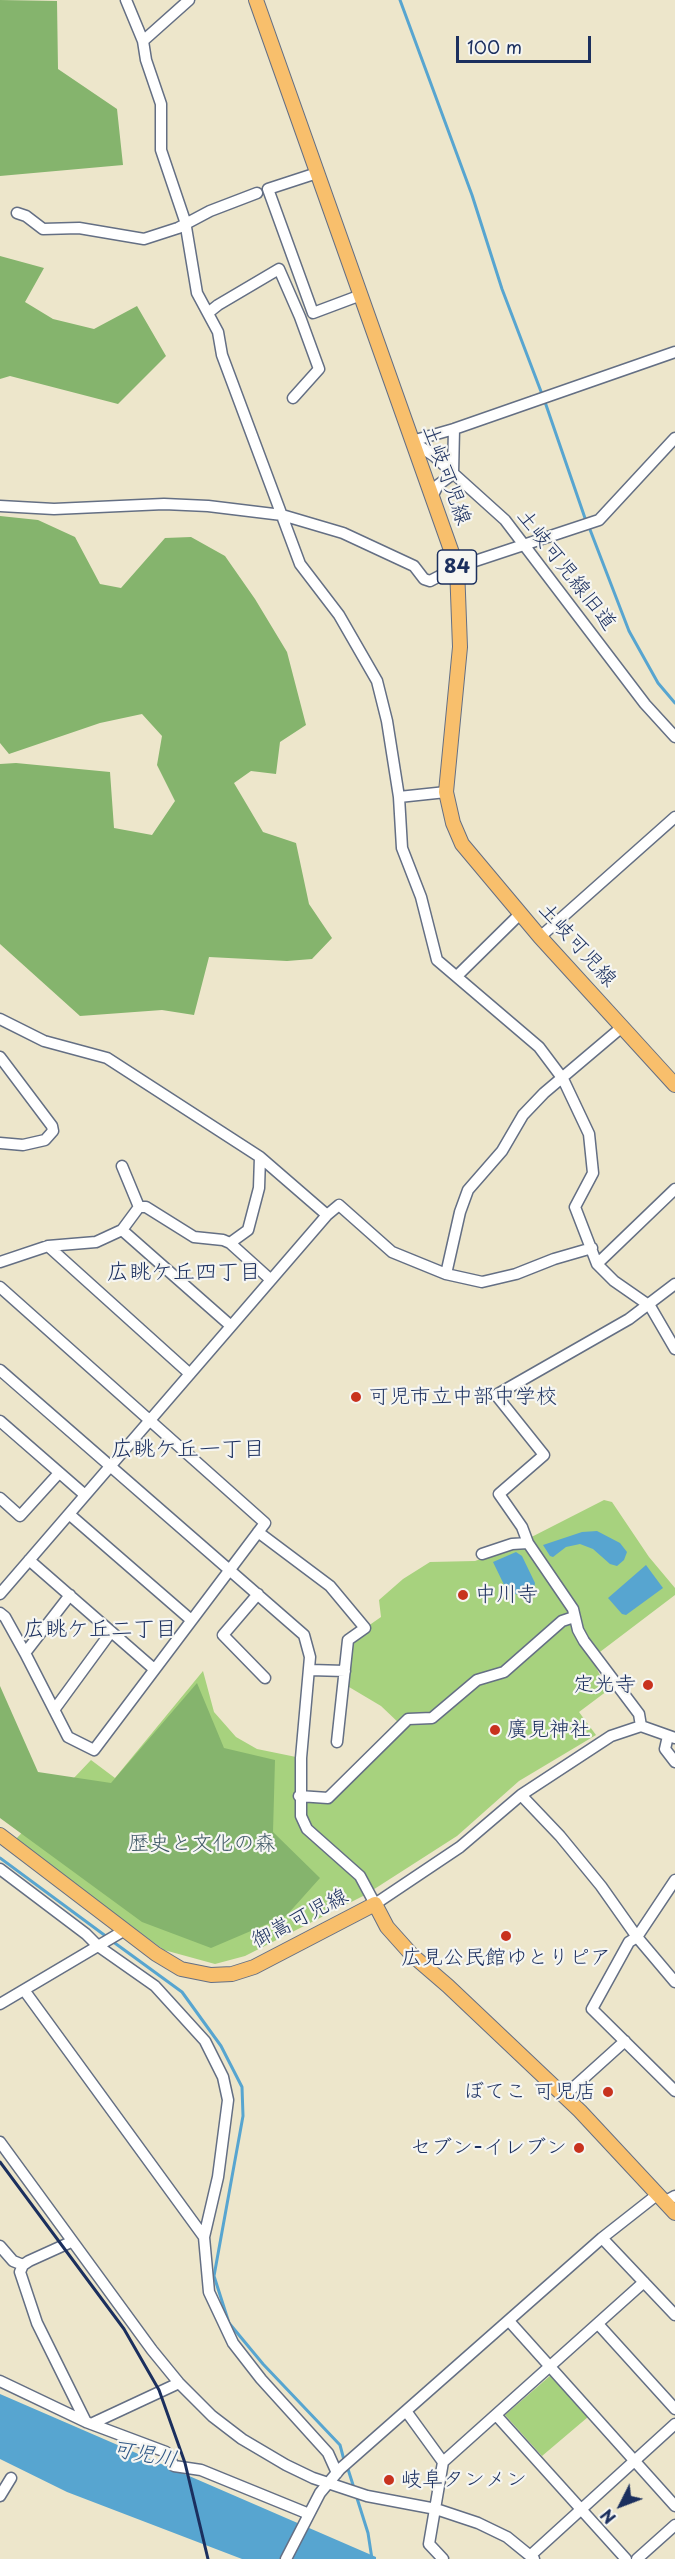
<!DOCTYPE html>
<meta charset="utf-8">
<style>
body{margin:0}
#map{position:relative;width:675px;height:2559px;overflow:hidden;background:#ede6cb;font-family:"Playpen Sans",sans-serif}
canvas{display:block}
.north{position:absolute;left:591px;top:2475px;width:60px;height:60px;-webkit-text-stroke:4px #f6f6f2;paint-order:stroke;rotate:228deg;font-size:16px;font-weight:700;line-height:24px;text-align:center;color:#1b2f5e}
.north::after{content:'';display:block;margin:auto;width:21px;height:27px;background:#1b2f5e;clip-path:polygon(50% 0,100% 100%,50% 72%,0 100%)}
.scale{position:absolute;left:456px;top:36px;width:135px;height:27px;box-sizing:border-box;border:3px solid #1b2f5e;border-top:0;padding-left:8px;font-size:18px;line-height:21px;white-space:nowrap;color:#1b2f5e;-webkit-text-stroke:4px #f6f6f2;paint-order:stroke}
</style>
<div id="map">
<canvas width="675" height="2559"></canvas>
<div class="north">N</div>
<div class="scale">100 m</div>
</div>
<script>
const g = document.querySelector('canvas').getContext('2d');
g.lineJoin = 'round';
function fill(path, color) { g.fillStyle = color; g.fill(path, 'evenodd'); }
const shape = rows => new Path2D(rows.map(r => 'M' + r).join(''));
function trace(path, color, width, dash) { g.strokeStyle = color; g.lineWidth = width; g.lineCap = dash ? 'butt' : 'round'; g.setLineDash(dash || []); g.stroke(path); }
function drawText(font, color, halo, rows, align = 'center') {
  g.font = font + ' "Playpen Sans","Klee One",sans-serif'; g.lineWidth = 4.5; g.setLineDash([]); g.textBaseline = 'middle'; g.strokeStyle = halo; g.fillStyle = color; for (const [text, x, y, turn = 0] of rows) {
    g.save(); g.translate(x, y); g.rotate((+turn || 0) * Math.PI / 180); g.textAlign = isNaN(turn) ? turn : align; if (halo) g.strokeText(text, 0, 0); g.fillText(text, 0, 0); g.restore();
  }
}
fill(shape([
 [604,1500,612,1502,649,1557,675,1588,675,1595,592,1658,607,1691,579,1712,596,1735,519,1781,457,1836,365,1895,245,1956,215,1964,164,1950,15,1840,91,1760,115,1778,203,1671,214,1712,236,1737,257,1749,301,1758,299,1796,328,1798,401,1725,381,1706,344,1684,348,1640,381,1617,379,1600,403,1579,430,1562,475,1561,508,1549],
 [551,2375,588,2417,542,2456,505,2415]
]), '#a7d27e');
fill(shape([
 [0,0,57,1,58,69,117,109,123,165,0,176],
 [0,256,44,268,25,302,53,319,94,329,137,306,166,356,118,404,10,376,0,379],
 [0,516,38,520,75,537,100,584,121,588,165,538,191,537,225,556,255,599,287,652,306,725,280,742,276,774,251,771,234,783,263,832,296,843,309,904,332,938,312,959,287,961,209,957,194,1015,162,1010,80,1016,0,944,0,764,16,763,110,772,114,828,152,835,175,801,157,765,162,736,142,714,100,723,9,754,0,743],
 [197,1683,224,1748,275,1760,273,1832,320,1878,286,1916,211,1948,142,1922,0,1818,0,1686,38,1772,111,1783]
]), '#85b46d');
fill(shape([
 [597,1531,620,1543,627,1552,624,1560,617,1566,610,1564,593,1549,580,1544,566,1547,553,1557,550,1556,543,1545,582,1532],
 [516,1552,522,1556,535,1583,533,1593,527,1596,508,1593,493,1562],
 [646,1565,663,1588,626,1615,622,1614,608,1598],
 [0,2394,376,2557,376,2559,242,2559,67,2492,0,2459]
]), '#57a5d0');
trace(shape([
 [400,0,472,195,502,289,545,402,586,521],
 [589,527,629,631,658,683,675,703],
 [0,1858,107,1937],
 [112,1941,182,1992,221,2046,242,2087,243,2116,214,2276,229,2323,263,2364,340,2445,344,2460],
 [347,2466,354,2488],
 [356,2495,368,2533,372,2559]
]), '#57a5d0', 3);
const minor = shape([
 [126,0,143,41,146,60,161,104,161,150,185,221,197,293,218,332,222,355,300,564,339,615,377,681,387,721,399,797,402,848,421,897,437,960,539,1047,563,1079,589,1134,593,1173,575,1207,597,1264,614,1281,650,1306,675,1349],
 [143,41,189,0],
 [317,173,268,189,313,313,361,295],
 [17,213,26,216,43,229,79,228,144,239,178,228,210,211,257,193],
 [208,313,218,305,279,269,300,317,319,369,293,398],
 [412,441,434,456,505,520,645,704,675,737],
 [412,441,454,429,675,352],
 [433,495,438,485,453,474,454,429],
 [0,506,54,509,164,504,208,506,282,515,343,533,414,566,424,579,430,581,457,567,599,520,675,438],
 [399,797,446,792],
 [540,937,675,817],
 [457,976,520,914],
 [0,1019,44,1041,107,1058,260,1157,327,1215],
 [0,1057,52,1126,53,1131,45,1140,23,1145,0,1143],
 [122,1166,139,1207],
 [122,1230,231,1326],
 [230,1243,248,1230,259,1188,260,1157],
 [48,1246,190,1374],
 [0,1262,48,1246,96,1242,122,1230,139,1207,146,1207,194,1237,223,1240,230,1243,271,1280],
 [597,1264,675,1189],
 [446,1274,460,1212,468,1190,502,1151,523,1115,544,1093,622,1027],
 [0,1287,265,1523,94,1750,68,1737,25,1653,5,1617,0,1613],
 [0,1370,304,1635,310,1657,301,1758,301,1816,307,1829,360,1876,375,1904,460,1847,521,1795,611,1736,641,1726,675,1738],
 [0,1421,85,1495],
 [0,1498,20,1516,59,1473],
 [69,1514,190,1619],
 [258,1532,330,1586,365,1628,348,1640,337,1742],
 [482,1554,512,1544,528,1543],
 [29,1560,154,1669],
 [0,1594,327,1215,339,1205,392,1252,446,1274,482,1282,516,1274,554,1259,592,1248],
 [258,1594,223,1635,265,1678],
 [25,1653,70,1595],
 [310,1670,345,1671],
 [54,1710,111,1632],
 [641,1726,639,1714,584,1641,578,1630,573,1609,528,1543,522,1527,499,1494,544,1455,496,1395,629,1319,675,1284],
 [668,1736,665,1749,675,1762],
 [521,1795,560,1836,601,1886,637,1937,675,1982],
 [299,1796,328,1798,408,1719,432,1718,477,1680,504,1672,562,1621,574,1617],
 [0,1869,86,1934,98,1946,155,1986,205,2041,223,2077,228,2100,218,2177,204,2237,209,2292,233,2343,261,2379,328,2453,337,2473],
 [675,1880,637,1937,629,1942,592,2009,675,2091],
 [24,1990,204,2237],
 [0,2004,125,1930],
 [564,2096,625,2041],
 [0,2142,152,2350,179,2383,212,2416,242,2439,286,2465,313,2478,367,2496,436,2509,478,2523,507,2537,534,2559],
 [664,2202,675,2196],
 [602,2238,675,2315],
 [71,2242,29,2261,23,2265,20,2272,37,2323,86,2422],
 [0,2246,13,2261,23,2265],
 [509,2321,675,2506],
 [598,2324,675,2409],
 [0,2381,86,2422,166,2452,174,2466,201,2470,309,2514],
 [406,2411,443,2462],
 [496,2415,626,2559],
 [91,2424,179,2383],
 [0,2496,11,2478],
 [531,2555,675,2424],
 [286,2559,320,2493,340,2469,602,2238,658,2194],
 [443,2559,429,2544,443,2462,644,2282],
 [637,2559,675,2525]
]);
const major = shape([
 [256,0,457,567,460,647,446,792,453,823,462,844,540,937,675,1085],
 [0,1835,156,1954,181,1969,211,1975,232,1974,254,1967,375,1904,387,1927,412,1955,448,1986,580,2111,675,2213]
]);
trace(minor, '#646f84', 13);
trace(major, '#646f84', 16);
trace(minor, '#fff', 10);
trace(major, '#f8bf6c', 14);
trace(shape([
 [0,2162,124,2329,159,2390,185,2463,208,2559]
]), '#1b2f5e', 3);
for (const [x, y, r, color] of [
 [356,1397,6,"#c8321e"],
 [463,1595,6,"#c8321e"],
 [648,1685,6,"#c8321e"],
 [495,1730,6,"#c8321e"],
 [506,1936,6,"#c8321e"],
 [608,2092,6,"#c8321e"],
 [579,2148,6,"#c8321e"],
 [389,2480,6,"#c8321e"]
]) { const dot = new Path2D(); dot.arc(x, y, r, 0, 2 * Math.PI); g.fillStyle = color; g.fill(dot); trace(dot, '#f6f6f2', 2); }
for (const [x, y, w] of [
 [457,567,39]
]) { const box = new Path2D(); box.roundRect(x - w / 2, y - 17, w, 34, 4.5); g.fillStyle = '#f6f6f2'; g.fill(box); trace(box, '#1b2f5e', 1.5); }
drawText('bold 20px', '#1b2f5e', null, [
 ["84",457,567]
]);
drawText('21px', '#1b2f5e', '#f6f6f2', [
 ["土岐可児線",446,475,70],
 ["土岐可児線旧道",566,570,52],
 ["土岐可児線",577,945,48],
 ["御嵩可児線",300,1919,-27]
]);
drawText('21px', '#1b2f5e', '#f6f6f2', [
 ["可児市立中部中学校",368,1397],
 ["中川寺",475,1595],
 ["定光寺",636,1685,"right"],
 ["廣見神社",507,1730],
 ["広見公民館ゆとりピア",506,1958,"center"],
 ["ぼてこ 可児店",596,2092,"right"],
 ["セブン-イレブン",567,2148,"right"],
 ["岐阜タンメン",401,2480]
], 'left');
drawText('21px', '#3e5866', '#f6f6f2', [
 ["歴史と文化の森",202,1844]
]);
drawText('22px', '#1b2f5e', '#f6f6f2', [
 ["広眺ケ丘四丁目",184,1273],
 ["広眺ケ丘一丁目",188,1450],
 ["広眺ケ丘二丁目",100,1630]
]);
drawText('italic 22px', '#305886', '#f6f6f2', [
 ["可児川",144,2455,11]
]);
</script>
